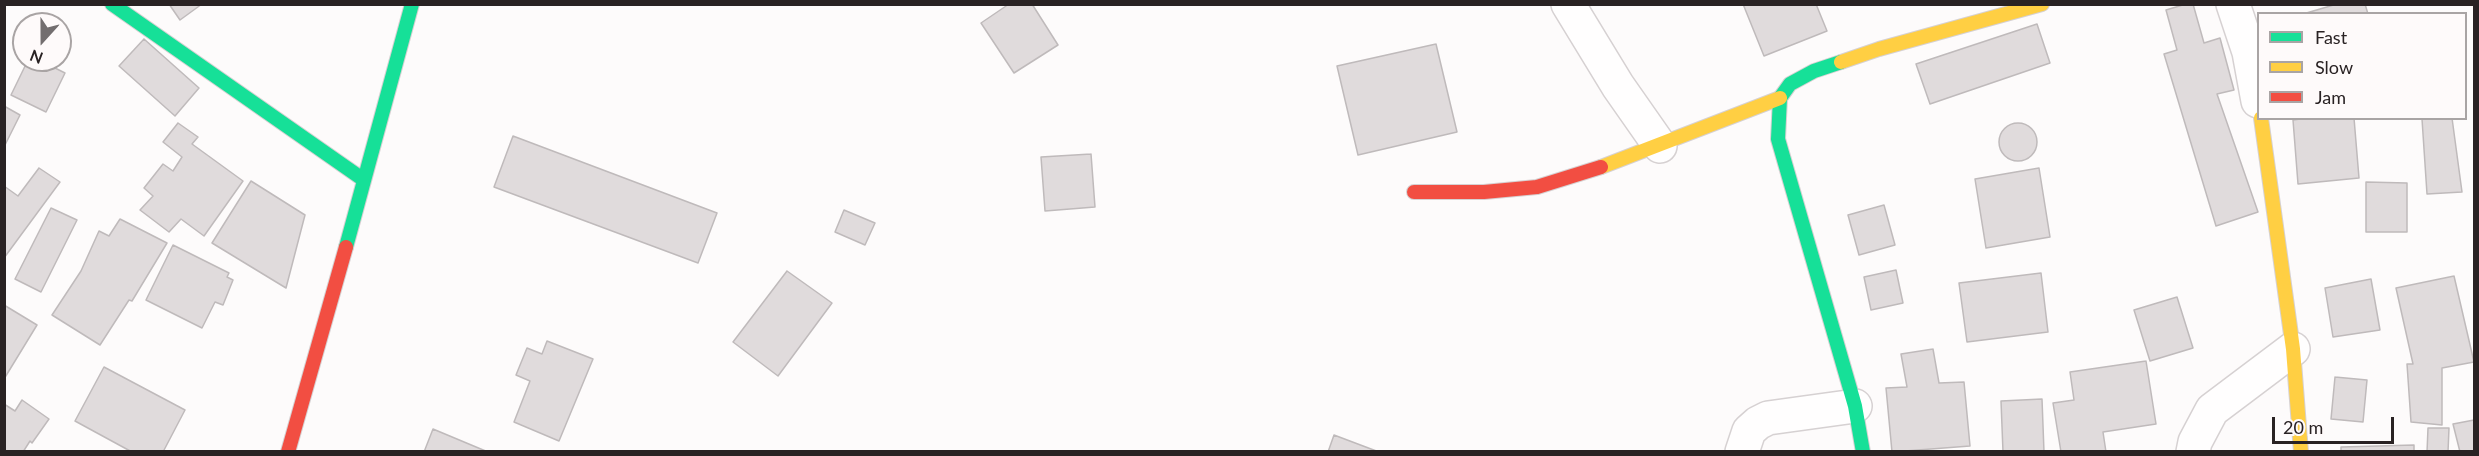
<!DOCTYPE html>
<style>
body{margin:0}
#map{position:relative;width:2479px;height:456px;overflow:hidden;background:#fdfbfb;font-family:Lato,sans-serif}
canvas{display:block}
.frame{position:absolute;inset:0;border:6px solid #292223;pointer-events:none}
.legend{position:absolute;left:2257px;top:12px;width:210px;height:108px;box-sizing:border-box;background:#fefafa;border:2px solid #a9a4a4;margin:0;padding:8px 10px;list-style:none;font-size:18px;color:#292223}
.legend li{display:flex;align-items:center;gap:12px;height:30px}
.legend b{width:30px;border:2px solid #a9a4a4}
.north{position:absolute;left:12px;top:12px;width:60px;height:60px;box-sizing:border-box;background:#fefafa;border:2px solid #a9a4a4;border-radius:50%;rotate:201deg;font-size:16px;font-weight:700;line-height:24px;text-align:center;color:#292223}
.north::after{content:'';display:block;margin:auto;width:21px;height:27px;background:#736e6f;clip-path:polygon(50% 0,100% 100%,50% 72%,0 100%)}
.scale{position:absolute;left:2272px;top:417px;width:122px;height:27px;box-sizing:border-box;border:3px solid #292223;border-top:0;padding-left:8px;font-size:18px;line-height:21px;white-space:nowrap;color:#292223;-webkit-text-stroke:4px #fefafa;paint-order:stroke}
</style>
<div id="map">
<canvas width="2479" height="456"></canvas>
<div class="frame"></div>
<ul class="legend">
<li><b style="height:8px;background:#16e098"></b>Fast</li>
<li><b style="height:8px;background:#ffcf43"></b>Slow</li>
<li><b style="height:8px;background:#f24e42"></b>Jam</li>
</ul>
<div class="north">N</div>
<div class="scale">20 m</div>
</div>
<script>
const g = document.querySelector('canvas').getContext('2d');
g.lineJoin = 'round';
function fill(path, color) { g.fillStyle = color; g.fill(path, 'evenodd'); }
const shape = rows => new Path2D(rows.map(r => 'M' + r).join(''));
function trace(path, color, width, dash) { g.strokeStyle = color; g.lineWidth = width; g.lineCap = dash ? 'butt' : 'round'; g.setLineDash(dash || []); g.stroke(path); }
const building = shape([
 [169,4,202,4,180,20,169,4],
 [1009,4,1032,4,1058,45,1014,73,981,23,1009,4],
 [1743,4,1816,4,1827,31,1764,56,1743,4],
 [2186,4,2193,4,2204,43,2220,38,2234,90,2217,94,2258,212,2216,226,2164,54,2177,50,2166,10,2186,4],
 [2337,4,2365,4,2368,14,2303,14,2337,4],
 [2037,24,2050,63,1930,104,1916,64,2037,24],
 [144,39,199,88,175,116,119,66,144,39],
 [1436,44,1457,132,1358,155,1337,66,1436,44],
 [28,60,39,60,65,73,46,112,11,95,28,60],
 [4,106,20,115,4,147,4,106],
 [2308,118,2354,118,2359,178,2298,184,2293,120,2308,118],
 [2452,118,2462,192,2427,194,2422,119,2452,118],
 [178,123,198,137,192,144,243,181,204,236,181,219,169,232,140,210,153,196,144,188,163,164,173,171,182,157,163,142,178,123],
 '1999 142a19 19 0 1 1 38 0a19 19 0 1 1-38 0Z',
 [513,136,717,213,698,263,494,187,513,136],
 [1091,154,1095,207,1045,211,1041,157,1091,154],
 [39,168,60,182,4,258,4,186,18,196,39,168],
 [2039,168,2050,237,1986,248,1975,179,2039,168],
 [251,181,305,215,286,288,212,243,251,181],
 [2366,182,2407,183,2407,232,2366,232,2366,182],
 [1884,205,1895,245,1859,255,1848,215,1884,205],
 [51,208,77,220,41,292,15,279,51,208],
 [844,210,875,223,865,245,835,232,844,210],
 [120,219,167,243,132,301,129,300,100,345,52,315,81,271,99,231,109,236,120,219],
 [173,245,229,273,227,277,233,280,223,305,215,302,202,328,146,300,173,245],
 [1896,270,1903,303,1871,310,1864,277,1896,270],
 [787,271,832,303,778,376,733,342,787,271],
 [2041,273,2048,332,1967,342,1959,283,2041,273],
 [2454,276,2474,362,2442,368,2442,425,2411,422,2407,364,2413,364,2396,288,2454,276],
 [2371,279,2380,330,2333,337,2325,288,2371,279],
 [2177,297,2193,348,2150,361,2134,310,2177,297],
 [4,305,37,325,4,379,4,305],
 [547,341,593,359,559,441,514,422,530,381,516,375,527,348,542,354,547,341],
 [1933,349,1939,383,1964,382,1970,446,1892,452,1886,388,1907,387,1901,354,1933,349],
 [2146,361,2156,424,2103,432,2106,452,2061,452,2053,403,2074,400,2070,372,2146,361],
 [104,367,185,410,163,452,132,452,75,421,104,367],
 [2335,377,2367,380,2363,422,2331,419,2335,377],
 [2042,399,2044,452,2003,452,2001,401,2042,399],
 [22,400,49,419,32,443,30,441,23,452,4,452,4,404,15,411,22,400],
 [2474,420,2474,452,2460,452,2453,424,2474,420],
 [2428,428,2449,428,2448,452,2427,452,2428,428],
 [433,429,488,452,424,452,433,429],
 [1334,435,1379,452,1328,452,1334,435],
 [2414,445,2414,452,2341,452,2341,447,2414,445]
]);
fill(building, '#e0dbdc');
trace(building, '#bfbabb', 1.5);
const street = shape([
 [1568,4,1618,86,1660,146],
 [2233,4,2249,52,2258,101],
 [1742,452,1749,431,1758,423,1768,418,1855,406],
 [2193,452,2195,442,2212,410,2293,349]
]);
const fast = shape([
 [112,4,364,180],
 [1841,62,1814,71,1790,84,1780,98,1778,139,1855,406,1863,452],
 [346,247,412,4]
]);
const slow = shape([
 [1841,62,1879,49,2042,4],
 [2261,118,2293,349,2301,452],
 [1601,167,1780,98]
]);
const jam = shape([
 [1414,192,1484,192,1537,187,1601,167],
 [288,452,346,247]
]);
trace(street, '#d6d1d2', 36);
trace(fast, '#d6d1d2', 16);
trace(slow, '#d6d1d2', 16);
trace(jam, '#d6d1d2', 16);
trace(street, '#fffefe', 33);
trace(fast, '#16e098', 14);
trace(slow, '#ffcf43', 14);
trace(jam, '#f24e42', 14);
</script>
